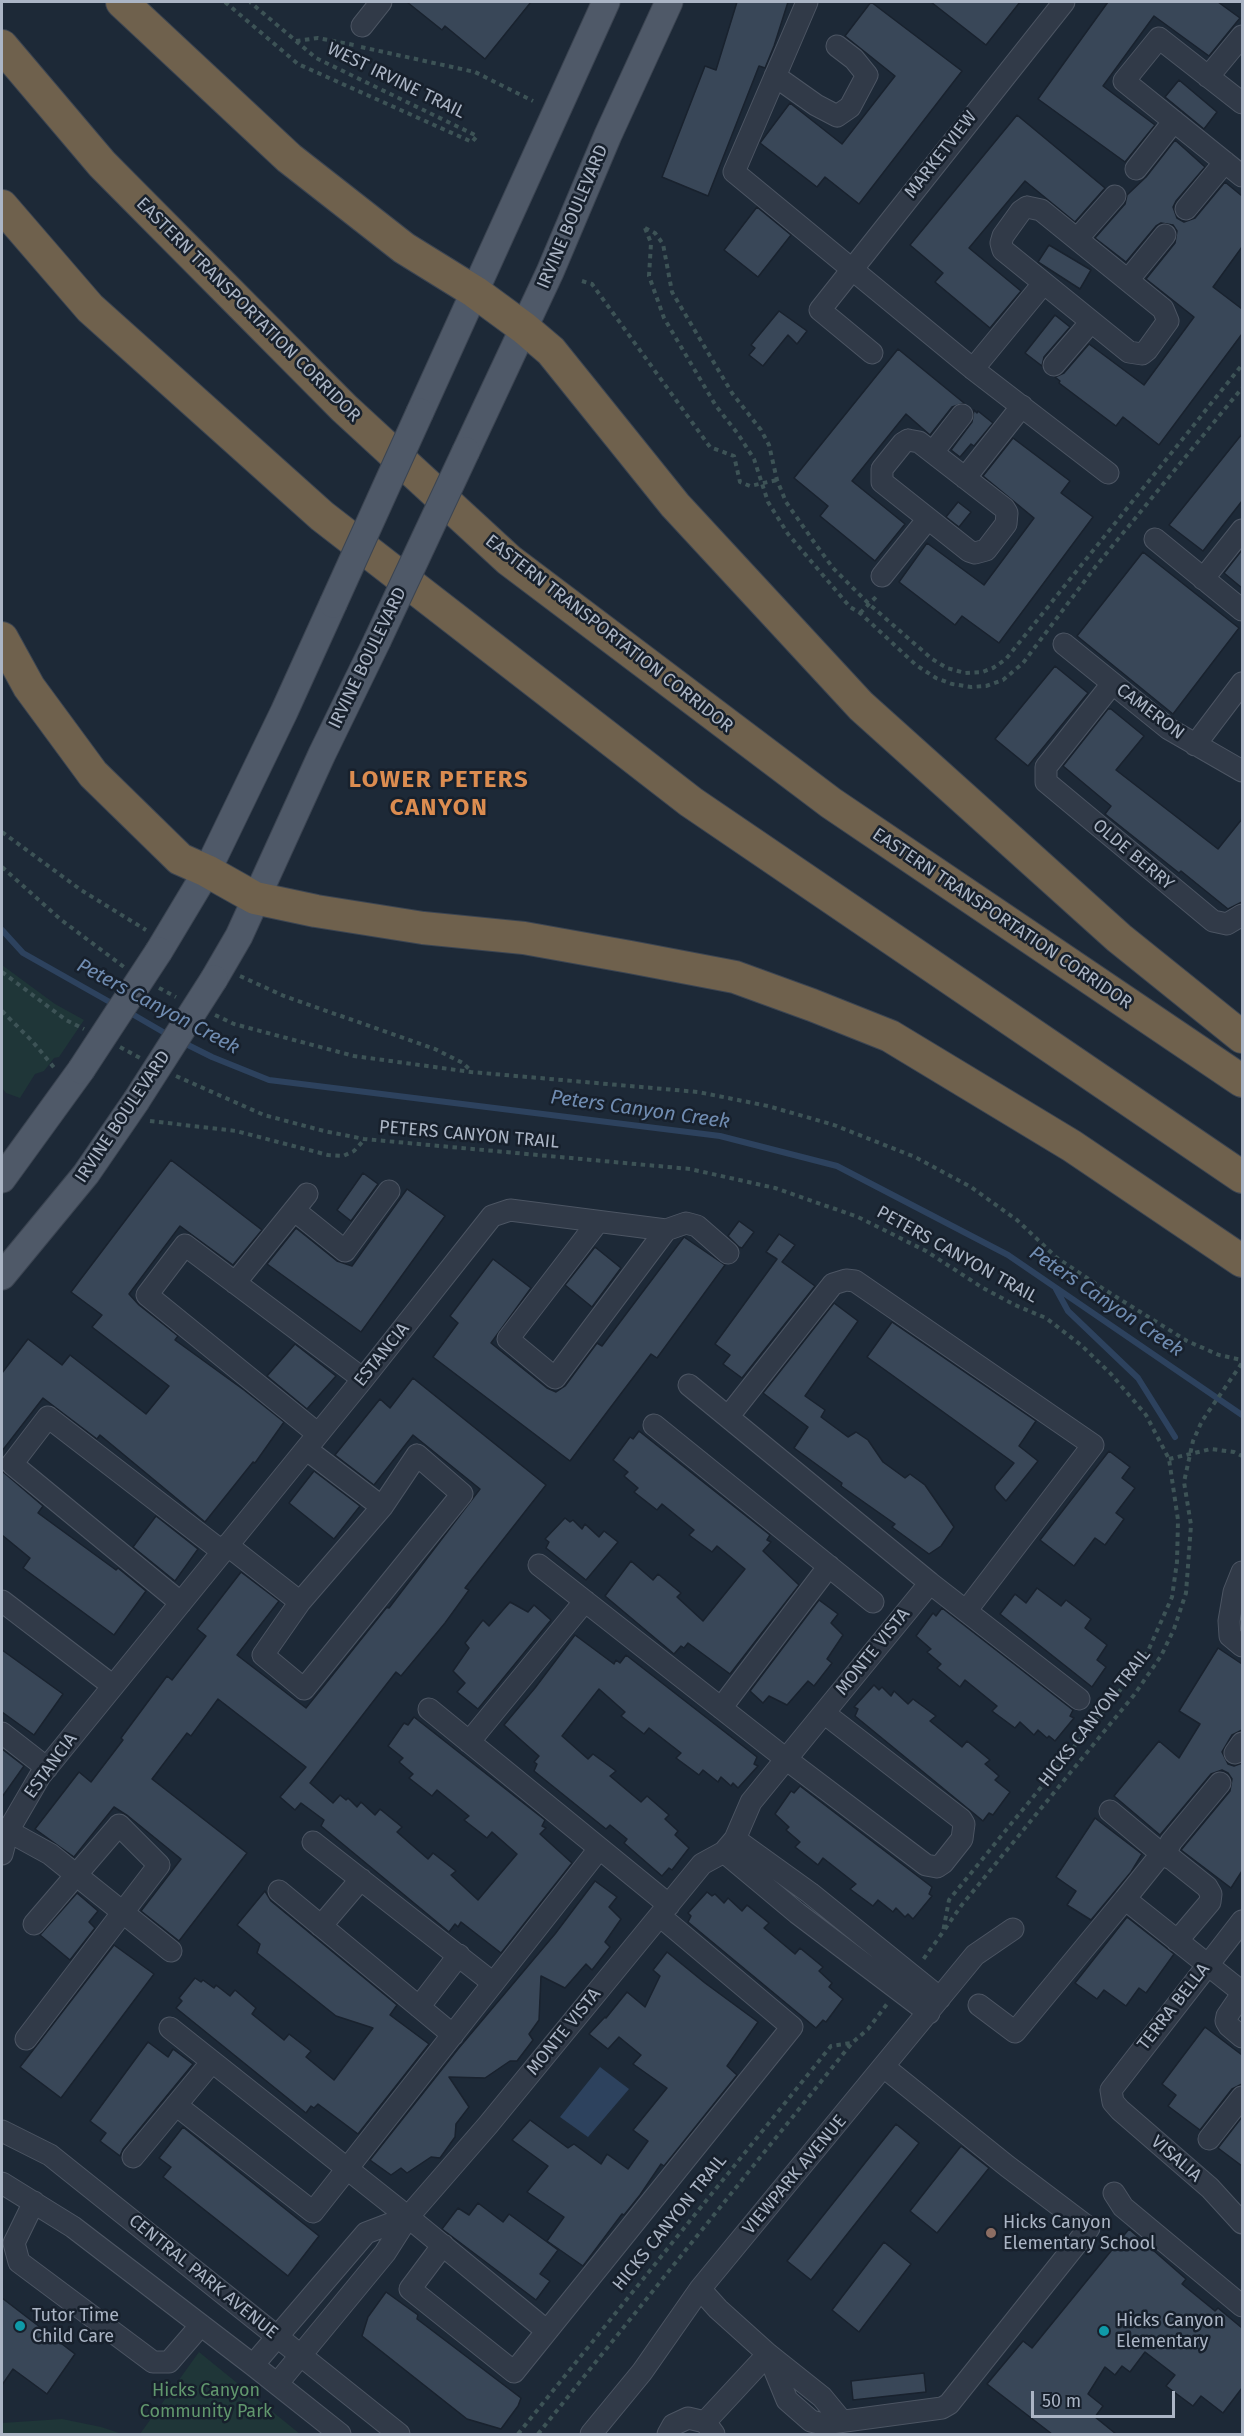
<!DOCTYPE html>
<style>
body{margin:0}
#map{position:relative;width:1244px;height:2436px;overflow:hidden;background:#1d2937;font-family:"Fira Sans",sans-serif}
canvas{display:block}
.frame{position:absolute;inset:0;border:3px solid #abb5c5;pointer-events:none}
.scale{position:absolute;left:1031px;top:2391px;width:144px;height:27px;box-sizing:border-box;border:3px solid #abb5c5;border-top:0;padding-left:8px;font-size:18px;line-height:21px;white-space:nowrap;color:#abb5c5;-webkit-text-stroke:4px #17202c;paint-order:stroke}
</style>
<div id="map">
<canvas width="1244" height="2436"></canvas>
<div class="frame"></div>
<div class="scale">50 m</div>
</div>
<script>
const g = document.querySelector('canvas').getContext('2d');
g.lineJoin = 'round';
function fill(path, color) { g.fillStyle = color; g.fill(path, 'evenodd'); }
const shape = rows => new Path2D(rows.map(r => 'M' + r).join(''));
function trace(path, color, width, dash) { g.strokeStyle = color; g.lineWidth = width; g.lineCap = dash ? 'butt' : 'round'; g.setLineDash(dash || []); g.stroke(path); }
function drawText(font, color, halo, rows, align = 'center') {
  g.font = font + ' "Fira Sans",sans-serif'; g.lineWidth = 5; g.setLineDash([]); g.textBaseline = 'middle'; g.strokeStyle = halo; g.fillStyle = color; for (const [text, x, y, turn = 0] of rows) {
    g.save(); g.translate(x, y); g.rotate((+turn || 0) * Math.PI / 180); g.textAlign = isNaN(turn) ? turn : align; if (halo) g.strokeText(text, 0, 0); g.fillText(text, 0, 0); g.restore();
  }
}
fill(shape([
 [2,965,55,1004,84,1020,59,1057,54,1058,44,1071,35,1074,20,1098,6,1093,2,1088],
 [199,2352,300,2434,140,2434],
 [62,2419,101,2427,122,2434,2,2434,2,2423]
]), '#1f3638');
fill(shape([
 [600,2067,629,2089,588,2137,560,2117]
]), '#2d425e');
trace(shape([
 [2,930,23,953,115,1005],
 [127,1011,170,1036],
 [182,1042,212,1057,269,1080,720,1136,837,1166,1008,1255,1242,1415],
 [1056,1289,1068,1311,1138,1378,1175,1437]
]), '#2d425e', 6);
const building = shape([
 [407,2,531,2,485,59,445,26,442,30,407,2],
 [737,2,788,2,774,46,765,68,759,66,708,196,662,177,705,66,716,70,737,2],
 [871,2,962,71,859,204,825,177,817,187,760,143,790,103,842,144,895,76,845,36,871,2],
 [931,2,1020,2,986,45,931,2],
 [1108,2,1218,2,1240,18,1209,56,1154,16,1103,86,1155,125,1125,162,1038,99,1108,2],
 [1179,80,1217,112,1204,129,1165,97,1179,80],
 [1017,115,1105,188,1075,222,1025,181,969,248,1021,291,990,328,935,282,943,273,910,245,1017,115],
 [1175,140,1205,167,1176,201,1173,207,1177,218,1184,222,1195,218,1225,182,1242,196,1242,247,1213,287,1242,309,1242,334,1159,445,1123,417,1116,426,1059,383,1060,381,1055,377,1064,373,1089,344,1144,385,1194,317,1146,279,1175,243,1177,231,1173,225,1161,223,1156,226,1126,262,1095,238,1125,204,1127,195,1146,177,1175,140],
 [757,207,791,235,758,277,724,250,757,207],
 [1049,245,1091,270,1080,289,1038,262,1049,245],
 [779,311,807,331,797,344,788,335,763,366,749,355,755,348,751,345,779,311],
 [1055,315,1070,327,1044,357,1042,366,1025,353,1055,315],
 [898,349,964,403,952,407,930,435,906,414,852,481,905,524,875,561,820,516,828,506,794,478,898,349],
 [974,410,977,413,978,411,993,423,974,446,971,444,960,457,951,450,972,422,974,410],
 [1242,434,1242,501,1203,551,1169,525,1242,434],
 [1013,438,1070,481,1061,493,1093,517,999,643,962,616,955,625,899,582,927,543,984,585,1034,518,983,476,1013,438],
 [958,502,971,512,959,527,946,517,958,502],
 [1242,550,1242,588,1224,573,1242,550],
 [1143,552,1239,628,1173,714,1077,636,1143,552],
 [1055,666,1088,693,1028,766,995,739,1055,666],
 [1108,709,1111,709,1144,736,1116,770,1218,849,1242,819,1242,902,1228,909,1181,871,1179,873,1105,814,1111,806,1063,766,1108,709],
 [171,1160,262,1230,233,1265,180,1226,129,1294,139,1305,178,1336,175,1340,244,1390,284,1422,255,1463,253,1462,205,1522,100,1435,97,1439,43,1398,2,1451,2,1373,28,1339,62,1365,70,1355,146,1414,169,1386,92,1327,102,1315,71,1292,171,1160],
 [363,1173,378,1184,351,1221,337,1210,363,1173],
 [407,1189,445,1216,361,1332,267,1264,296,1228,337,1261,352,1266,407,1189],
 [739,1221,754,1232,742,1248,739,1247,728,1236,739,1221],
 [779,1234,795,1245,782,1262,815,1286,742,1378,723,1364,730,1355,715,1344,777,1259,766,1252,779,1234],
 [684,1237,725,1265,657,1358,651,1354,570,1461,433,1357,458,1323,450,1316,493,1259,531,1288,491,1343,547,1388,556,1392,565,1386,597,1343,602,1346,684,1237],
 [595,1247,621,1268,592,1307,565,1285,595,1247],
 [834,1303,858,1321,805,1396,825,1410,821,1417,848,1437,856,1432,868,1440,883,1462,905,1478,910,1474,925,1485,954,1527,941,1546,929,1554,892,1527,895,1524,841,1486,842,1483,794,1448,808,1427,763,1393,834,1303],
 [892,1322,1036,1421,1019,1446,1038,1461,1006,1501,995,1489,995,1486,1014,1463,867,1357,892,1322],
 [295,1344,336,1376,307,1409,267,1376,295,1344],
 [413,1378,546,1485,465,1588,469,1590,445,1623,401,1676,396,1672,310,1783,333,1803,340,1795,346,1800,348,1798,357,1807,361,1802,375,1815,380,1809,402,1827,397,1832,428,1859,433,1853,456,1871,451,1875,478,1900,517,1854,492,1832,487,1838,464,1820,469,1816,437,1790,432,1796,409,1778,413,1774,399,1762,403,1758,388,1746,404,1723,408,1725,414,1717,545,1820,542,1826,546,1828,540,1834,572,1863,501,1953,461,1922,458,1927,455,1924,449,1932,321,1826,324,1820,301,1803,295,1810,280,1797,306,1767,218,1699,191,1736,187,1733,152,1779,247,1853,179,1941,141,1911,181,1859,128,1816,114,1807,74,1857,35,1829,79,1772,91,1782,123,1740,121,1738,167,1676,172,1680,206,1636,197,1629,241,1572,279,1601,237,1655,306,1708,387,1607,389,1608,480,1489,413,1435,374,1485,335,1455,380,1399,390,1408,413,1378],
 [639,1431,770,1535,767,1540,771,1542,763,1551,799,1585,730,1674,688,1643,684,1648,681,1646,674,1654,605,1596,631,1561,653,1580,658,1574,681,1593,677,1597,703,1621,745,1569,717,1546,712,1552,689,1535,694,1530,662,1504,657,1510,634,1492,638,1488,624,1476,628,1472,613,1460,630,1437,633,1439,639,1431],
 [1109,1451,1130,1467,1122,1478,1135,1488,1116,1513,1124,1519,1105,1545,1095,1538,1074,1566,1040,1540,1109,1451],
 [2,1471,43,1506,38,1513,116,1570,118,1568,146,1591,114,1635,23,1568,30,1558,2,1535,2,1471],
 [314,1471,360,1506,334,1539,289,1503,314,1471],
 [156,1516,198,1549,175,1581,133,1547,156,1516],
 [565,1518,570,1522,573,1520,582,1529,585,1524,599,1537,604,1531,618,1542,586,1580,546,1548,549,1542,545,1539,565,1518],
 [1037,1588,1061,1606,1066,1600,1091,1619,1085,1628,1107,1645,1097,1660,1106,1667,1092,1687,1000,1614,1015,1594,1026,1603,1037,1588],
 [819,1600,838,1614,831,1623,843,1635,827,1659,832,1663,814,1686,808,1681,787,1705,769,1696,763,1703,750,1691,819,1600],
 [510,1602,528,1612,534,1605,551,1620,478,1709,457,1692,465,1683,453,1671,469,1648,465,1643,483,1620,489,1626,510,1602],
 [942,1608,1073,1710,1070,1716,1074,1718,1055,1741,1049,1736,1047,1738,1038,1730,1034,1735,1020,1722,1015,1728,992,1711,997,1706,965,1680,960,1687,937,1668,941,1664,927,1652,931,1649,916,1636,933,1613,936,1616,942,1608],
 [575,1635,614,1664,616,1660,620,1663,626,1655,757,1757,754,1764,758,1766,738,1788,733,1783,731,1786,721,1777,718,1782,703,1770,699,1775,676,1758,681,1753,649,1728,644,1734,621,1716,625,1712,599,1689,562,1736,588,1759,593,1754,616,1771,610,1776,641,1802,647,1796,669,1815,665,1819,678,1831,675,1835,689,1848,672,1870,669,1868,662,1876,624,1843,627,1839,610,1825,606,1829,534,1771,537,1764,534,1762,539,1756,504,1725,535,1688,575,1635],
 [1218,1648,1242,1664,1242,1730,1232,1735,1222,1752,1228,1764,1234,1766,1242,1763,1242,1871,1231,1888,1181,1850,1230,1791,1232,1779,1228,1773,1222,1770,1211,1774,1160,1835,1114,1796,1159,1741,1179,1758,1200,1724,1179,1711,1218,1648],
 [2,1650,63,1694,34,1735,2,1712,2,1650],
 [874,1685,879,1690,882,1687,891,1696,894,1691,908,1704,913,1699,936,1716,930,1721,962,1747,967,1741,990,1760,985,1764,999,1776,995,1780,1010,1792,993,1815,989,1813,983,1821,855,1716,858,1709,854,1707,874,1685],
 [2,1749,24,1766,2,1797,2,1749],
 [800,1786,932,1887,929,1894,932,1896,913,1919,908,1914,905,1917,896,1908,893,1912,878,1900,873,1906,850,1889,856,1884,823,1858,818,1865,795,1847,800,1842,786,1830,789,1827,775,1814,791,1791,794,1793,800,1786],
 [1095,1818,1142,1854,1131,1872,1091,1920,1067,1905,1076,1891,1056,1877,1095,1818],
 [595,1881,617,1897,609,1907,621,1919,605,1942,610,1947,592,1970,586,1964,565,1988,541,1976,539,2020,529,2034,533,2040,517,2061,510,2061,485,2078,449,2077,469,2107,456,2124,455,2137,440,2158,431,2157,407,2173,401,2168,391,2175,370,2160,458,2049,555,1934,595,1881],
 [265,1891,271,1901,397,2005,390,2015,429,2044,358,2134,318,2104,314,2108,311,2106,306,2113,176,2008,182,2001,179,1998,195,1978,201,1982,203,1980,214,1988,216,1985,230,1996,235,1990,256,2008,252,2014,284,2040,289,2034,311,2051,306,2057,334,2080,373,2028,336,2016,257,1953,260,1944,237,1925,265,1891],
 [707,1892,712,1896,715,1894,724,1903,728,1898,742,1911,747,1905,769,1923,764,1928,795,1954,800,1948,823,1967,819,1971,832,1983,829,1987,843,1999,826,2022,823,2020,816,2028,688,1922,691,1916,688,1913,707,1892],
 [77,1893,98,1911,89,1922,95,1928,70,1960,40,1935,77,1893],
 [1127,1917,1174,1954,1146,1993,1139,1988,1126,2006,1104,1990,1097,1999,1075,1983,1127,1917],
 [114,1945,154,1974,61,2098,20,2067,114,1945],
 [667,1952,705,1983,758,2022,727,2066,737,2075,664,2166,661,2164,640,2195,624,2215,622,2214,583,2266,547,2241,564,2217,527,2192,548,2166,512,2140,530,2120,568,2148,574,2144,601,2164,607,2154,628,2169,648,2141,633,2130,667,2088,633,2064,641,2055,619,2037,608,2049,589,2034,605,2017,606,2018,627,1992,645,2007,660,1976,653,1970,667,1952],
 [1205,2027,1242,2055,1242,2084,1232,2089,1200,2130,1168,2106,1176,2095,1162,2084,1205,2027],
 [148,2042,168,2057,173,2049,193,2064,123,2149,120,2156,100,2141,106,2133,90,2121,148,2042],
 [1242,2117,1242,2166,1218,2148,1242,2117],
 [896,2124,919,2143,811,2280,787,2261,896,2124],
 [183,2127,319,2236,288,2276,163,2177,171,2167,159,2158,183,2127],
 [961,2146,989,2168,937,2233,910,2211,961,2146],
 [478,2203,503,2222,509,2214,558,2250,540,2274,550,2281,536,2300,442,2229,458,2208,469,2215,478,2203],
 [1129,2229,1186,2279,1182,2284,1215,2311,1218,2308,1242,2328,1242,2388,1223,2413,1201,2396,1193,2406,1166,2386,1175,2375,1145,2352,1130,2372,1122,2366,1115,2375,1105,2367,1088,2394,1103,2406,1095,2417,1116,2434,1052,2434,987,2384,1023,2341,1032,2348,1129,2229],
 [884,2242,911,2264,859,2332,832,2310,884,2242],
 [386,2292,418,2315,417,2319,521,2398,518,2406,501,2429,467,2419,362,2336,368,2317,386,2292],
 [2,2298,75,2354,47,2394,13,2369,2,2385,2,2298],
 [924,2373,926,2392,853,2400,851,2381,924,2373]
]);
fill(building, '#394758');
trace(building, '#19222e', 1.5);
const minor = shape([
 [807,2,734,172,973,369,1108,473],
 [362,26,381,2],
 [775,76,816,105,837,116,850,107,867,75,854,59,837,46],
 [1208,77,1242,36],
 [1242,103,1159,38,1124,81,1242,176],
 [1136,169,1174,121],
 [1027,207,1041,210,1163,309,1168,321,1147,350,1142,354,1129,352,1003,250,1001,243,1003,236,1021,211,1027,207],
 [1186,209,1225,162],
 [1077,239,1115,196],
 [1128,280,1165,235],
 [872,353,820,310,1064,2],
 [1054,365,1090,323],
 [973,369,1043,284],
 [908,440,919,442,1004,508,1007,513,1006,524,986,550,975,553,969,551,882,482,882,469,903,443,908,440],
 [933,452,962,415],
 [965,478,1022,406],
 [1155,539,1242,610],
 [882,576,927,520],
 [1203,579,1242,530],
 [1064,644,1169,729,1242,771],
 [1112,684,1046,767,1046,782,1213,921,1227,924,1242,915],
 [1195,745,1242,683],
 [294,1210,345,1251,389,1191],
 [597,1223,508,1339,555,1378,666,1230],
 [235,1283,307,1194],
 [689,1385,930,1583,1079,1699],
 [728,1417,833,1284,846,1280,855,1281,1093,1445,966,1611],
 [654,1425,873,1602],
 [318,1434,147,1295,185,1245,363,1379],
 [306,1449,382,1507],
 [417,1455,462,1494,304,1689,263,1655,300,1602,382,1507,417,1455],
 [227,1545,300,1602],
 [539,1565,786,1759,926,1865,937,1867,943,1863,962,1839,964,1824,961,1819,824,1713],
 [1242,1572,1234,1592,1229,1621,1230,1636,1242,1646],
 [2,1601,113,1686],
 [181,1603,12,1464,48,1417,223,1552],
 [721,1708,829,1566],
 [429,1709,669,1905],
 [2,1733,47,1768],
 [469,1742,585,1601],
 [1235,1753,1242,1743],
 [1110,1811,1164,1856,1171,1842,1220,1783],
 [8,1831,50,1854,171,1951],
 [735,1839,810,1893,940,1998],
 [313,1842,493,1983],
 [724,1852,797,1913,929,2013],
 [2,1854,8,1831,40,1776,363,1379,492,1216,510,1210,666,1230,686,1223,697,1226,728,1253],
 [279,1891,453,2035],
 [1125,1899,1158,1858,1164,1856,1172,1859,1207,1887,1211,1894,1210,1902,1177,1941],
 [1242,1921,1111,2090,1113,2102,1120,2110,1210,2188,1242,2223],
 [321,1926,361,1879],
 [1242,1994,1227,2016,1226,2021,1229,2026,1242,2037],
 [979,2005,1015,2032,1125,1899,1242,1992],
 [419,2007,459,1955],
 [170,2028,408,2217,547,2331,792,2027,660,1916],
 [26,2039,159,1865,119,1825,34,1924],
 [176,2105,313,2212,599,1849],
 [2,2131,50,2155,399,2434],
 [1209,2139,1242,2097],
 [133,2157,211,2063],
 [2,2183,73,2227,253,2365,340,2434],
 [1114,2193,1123,2207,1242,2306],
 [34,2202,14,2243,19,2262,153,2362,169,2362,201,2325],
 [443,2245,410,2289,514,2372,547,2331],
 [700,2289,718,2309,768,2354,822,2397,841,2420],
 [768,2354,787,2400,811,2421,823,2424,942,2408,949,2404,1089,2228,1007,2166,884,2067],
 [253,2365,366,2233,408,2217],
 [277,2384,385,2253,408,2217,488,2125,702,1864,724,1852,735,1839,751,1802,930,1583],
 [705,2422,768,2354],
 [591,2434,642,2372,700,2289,975,1955,1013,1929],
 [668,2434,673,2425,688,2418,705,2422,714,2434]
]);
const major = shape([
 [420,412,606,2],
 [466,451,550,272,608,135,669,2],
 [159,951,207,871,284,712,333,604],
 [214,979,239,936,322,754,377,641],
 [2,1179,81,1070],
 [2,1276,86,1174,136,1101]
]);
const highway = shape([
 [122,2,289,158,404,248,475,292,524,328,551,351,675,505,861,706,1119,938,1242,1037],
 [2,46,102,164,344,408,509,560,831,803,1242,1081],
 [2,206,90,308,322,516,691,802,1242,1177],
 [2,638,29,687,93,774,180,859,207,871,255,898,316,911,423,928,524,938,630,957,735,977,812,1005,890,1036,1072,1146,1242,1261]
]);
trace(minor, '#4c5563', 23);
trace(major, '#3b4451', 29);
trace(highway, '#3c4552', 34);
trace(shape([
 [225,2,298,64,472,142,477,136,316,58,250,2],
 [296,41,318,38,354,45],
 [361,47,475,72,533,101],
 [645,228,651,243,649,276,664,318,716,406,738,434,754,459,768,502,788,534,850,607,860,613,916,665,936,678,952,684,971,687,986,686,1003,680,1023,663,1096,566,1242,388],
 [645,228,655,233,663,244,672,292,732,393,761,430,769,445,777,480,786,502,814,542,833,568,869,604,932,659,947,668,965,673,982,672,993,668,1006,659,1242,365],
 [582,281,592,284,710,447,734,456,740,482,750,486,777,480],
 [860,613,878,595],
 [2,832,81,890,146,930],
 [2,867,60,919,124,967],
 [2,972,66,1020,84,1029],
 [240,976,284,996,435,1049,463,1063,471,1071],
 [159,988,176,997],
 [2,1011,33,1042,56,1070],
 [215,1015,234,1024,354,1056,471,1072,698,1092,768,1106,834,1125,915,1157,971,1187,1017,1220,1057,1258,1102,1288,1187,1341,1219,1355,1242,1360],
 [120,1047,140,1058],
 [176,1076,264,1115,324,1131,364,1139,690,1169,775,1188,858,1217,926,1251,983,1288,1015,1305,1046,1318,1081,1345,1111,1374,1146,1415,1169,1459,1178,1520,1177,1562,1172,1597,1148,1651,1126,1683,949,1900,943,1932,922,1961],
 [150,1121,236,1131,328,1155,343,1156,354,1151,364,1140],
 [1169,1459,1211,1449,1234,1452,1242,1456],
 [945,1929,961,1906,1134,1695,1161,1656,1174,1629,1186,1593,1191,1525,1184,1482,1193,1441,1202,1421,1242,1363],
 [518,2434,831,2046,851,2043],
 [538,2434,852,2043,868,2029,887,2004]
]), '#3d5356', 4, [4.5, 4.5]);
trace(minor, '#313a48', 21);
trace(major, '#4f5968', 27);
trace(highway, '#6f614d', 32);
const majorBridge = shape([
 [333,604,420,412],
 [377,641,466,451],
 [81,1070,159,951],
 [136,1101,214,979]
]);
trace(majorBridge, '#3b4451', 29, []);
trace(majorBridge, '#4f5968', 27);
for (const [x, y, r, color] of [
 [991,2233,6,"#8d6e63"],
 [20,2326,6,"#0f9aa8"],
 [1104,2331,6,"#0f9aa8"]
]) { const dot = new Path2D(); dot.arc(x, y, r, 0, 2 * Math.PI); g.fillStyle = color; g.fill(dot); trace(dot, '#17202c', 2); }
drawText('18px', '#abb5c5', '#17202c', [
 ["WEST IRVINE TRAIL",396,81,26],
 ["MARKETVIEW",941,155,-52],
 ["IRVINE BOULEVARD",573,217,-67],
 ["EASTERN TRANSPORTATION CORRIDOR",248,310,45],
 ["EASTERN TRANSPORTATION CORRIDOR",609,634,38],
 ["IRVINE BOULEVARD",368,658,-64],
 ["CAMERON",1150,712,37],
 ["OLDE BERRY",1133,855,40],
 ["EASTERN TRANSPORTATION CORRIDOR",1002,919,34],
 ["IRVINE BOULEVARD",123,1117,-56],
 ["PETERS CANYON TRAIL",469,1135,5],
 ["PETERS CANYON TRAIL",957,1255,29],
 ["ESTANCIA",382,1355,-51],
 ["MONTE VISTA",873,1652,-51],
 ["HICKS CANYON TRAIL",1095,1718,-52],
 ["ESTANCIA",51,1766,-54],
 ["TERRA BELLA",1174,2007,-52],
 ["MONTE VISTA",564,2032,-51],
 ["VISALIA",1176,2159,41],
 ["VIEWPARK AVENUE",795,2175,-50],
 ["HICKS CANYON TRAIL",670,2223,-51],
 ["CENTRAL PARK AVENUE",203,2277,39]
]);
drawText('18px', '#abb5c5', '#17202c', [
 ["Hicks Canyon",1003,2223],
 ["Elementary School",1003,2244],
 ["Tutor Time",32,2316],
 ["Child Care",32,2337],
 ["Hicks Canyon",1116,2321],
 ["Elementary",1116,2342]
], 'left');
drawText('18px', '#61976d', '#17202c', [
 ["Hicks Canyon",206,2391],
 ["Community Park",206,2412]
]);
drawText('italic 20px', '#708cb1', '#17202c', [
 ["Peters Canyon Creek",158,1007,28],
 ["Peters Canyon Creek",640,1110,8],
 ["Peters Canyon Creek",1106,1302,34]
]);
g.letterSpacing = '1.5px';
drawText('bold 24px', '#db8c50', '#17202c', [
 ["LOWER PETERS",439,780],
 ["CANYON",439,808]
]);
g.letterSpacing = '0px';
</script>
